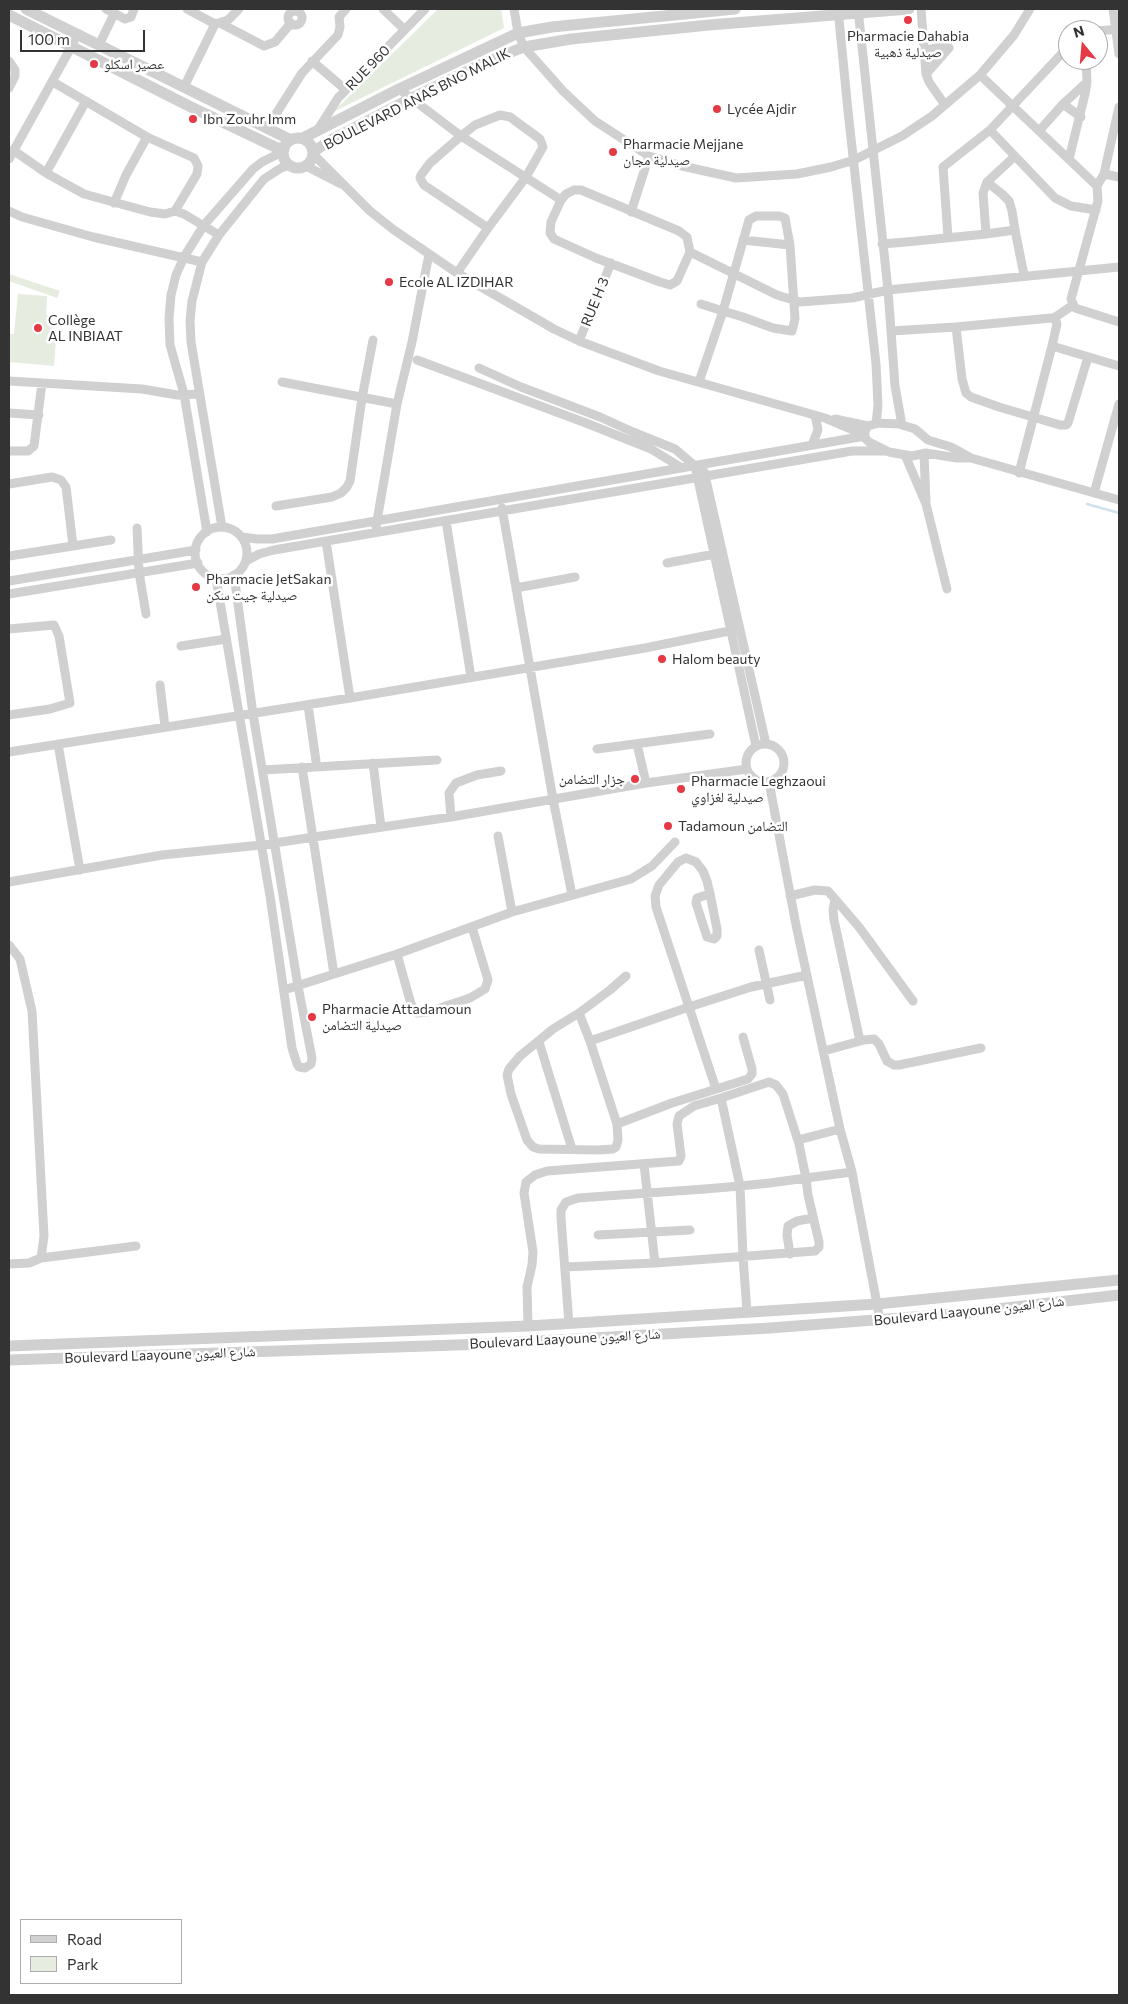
<!DOCTYPE html>
<meta charset="utf-8">
<style>
body{margin:0}
#map{position:relative;width:1128px;height:2004px;overflow:hidden;background:#fff;font-family:Commissioner,sans-serif}
canvas{display:block}
.frame{position:absolute;inset:0;border:10px solid #333;pointer-events:none}
.legend{position:absolute;left:20px;top:1919px;width:162px;height:65px;box-sizing:border-box;background:#fff;border:1px solid #adadad;margin:0;padding:6px 9px;list-style:none;font-size:15px;color:#333}
.legend li{display:flex;align-items:center;gap:10px;height:25px}
.legend b{width:25px;border:1px solid #adadad}
.north{position:absolute;left:1058px;top:20px;width:50px;height:50px;box-sizing:border-box;background:#fff;border:1px solid #adadad;border-radius:50%;rotate:343deg;font-size:14px;font-weight:700;line-height:20px;text-align:center;color:#333}
.north::after{content:'';display:block;margin:auto;width:18px;height:22px;background:#e63946;clip-path:polygon(50% 0,100% 100%,50% 72%,0 100%)}
.scale{position:absolute;left:20px;top:30px;width:125px;height:22px;box-sizing:border-box;border:2px solid #333;border-top:0;padding-left:6px;font-size:15px;line-height:18px;white-space:nowrap;color:#333;-webkit-text-stroke:4px #fff;paint-order:stroke}
</style>
<div id="map">
<canvas width="1128" height="2004"></canvas>
<div class="frame"></div>
<ul class="legend">
<li><b style="height:6px;background:#d0d0d0"></b>Road</li>
<li><b style="height:14px;background:#e6ecdf"></b>Park</li>
</ul>
<div class="north">N</div>
<div class="scale">100 m</div>
</div>
<script>
const g = document.querySelector('canvas').getContext('2d');
g.lineJoin = 'round';
function fill(path, color) { g.fillStyle = color; g.fill(path, 'evenodd'); }
const shape = rows => new Path2D(rows.map(r => 'M' + r).join(''));
function trace(path, color, width, dash) { g.strokeStyle = color; g.lineWidth = width; g.lineCap = dash ? 'butt' : 'round'; g.setLineDash(dash || []); g.stroke(path); }
function drawText(font, color, halo, rows, align = 'center') {
  g.font = font + ' Commissioner,"Noto Naskh Arabic",sans-serif'; g.lineWidth = 5; g.setLineDash([]); g.textBaseline = 'middle'; g.strokeStyle = halo; g.fillStyle = color; for (const [text, x, y, turn = 0] of rows) {
    g.save(); g.translate(x, y); g.rotate((+turn || 0) * Math.PI / 180); g.textAlign = isNaN(turn) ? turn : align; if (halo) g.strokeText(text, 0, 0); g.fillText(text, 0, 0); g.restore();
  }
}
fill(shape([
 [438,9,501,9,504,28,333,112],
 [9,274,60,291,57,298,9,281],
 [18,294,47,296,46,315,53,316,51,338,56,339,54,366,9,362,9,334,14,334]
]), '#e6ecdf');
trace(shape([
 [1087,504,1119,513]
]), '#cfe2ee', 2.5);
trace(shape([
 [106,9,125,19,131,17,134,9],
 [187,9,215,24,228,20,239,9],
 [383,9,405,30],
 [514,9,518,33,524,47,563,91,595,121,649,156,682,166,736,178,797,174,831,167,854,160,902,136,932,116,980,75,1014,35,1030,9],
 [838,9,848,111,876,364,878,405,876,424],
 [858,9,888,290,895,386,902,425],
 [921,9,926,74,929,82,945,105],
 [1113,9,1119,54],
 '288 18a7 7 0 1 1 14 0a7 7 0 1 1-14 0Z',
 [220,23,264,46,275,42,291,23],
 [1098,31,1119,29],
 [99,45,114,14],
 [923,51,946,45,949,48,926,74],
 [9,61,15,70,15,76,9,88],
 [312,61,346,90],
 [980,75,1097,186],
 [53,82,147,137,194,158,198,166,197,174,175,211],
 [184,87,215,24],
 [399,89,461,136,561,200],
 [1063,104,1081,117],
 [267,128,302,73,338,35,340,27,339,17,346,9],
 [990,130,1055,198,1071,206,1096,210],
 [317,131,338,98,425,9],
 [1039,131,1063,104,1087,82],
 [13,150,46,173,84,194,150,212,165,214,175,211,184,214,219,235],
 [313,154,370,211,394,230,457,273,554,329,579,341,659,371,825,418,865,435],
 [9,159,74,42],
 [1069,159,1085,94,1087,82,1086,60],
 [306,166,341,184],
 [46,173,86,101],
 [1104,174,1119,107],
 [1119,177,1104,174,1097,186,1098,201,1071,299,1075,308,1119,322],
 [987,182,1014,157],
 [574,190,581,190,679,231,687,237,690,252,677,281,670,285,660,282,596,258,554,239,550,233,551,222,561,200,566,194,574,190],
 [114,203,126,175,147,137],
 [9,211,22,217,93,237,202,262],
 [631,212,649,156],
 [1015,230,1024,275],
 [948,237,943,167,990,130,1068,47],
 [743,240,790,245],
 [882,244,906,242,986,234,1015,230,1012,211,1009,201,1002,194,987,182,983,193,986,234],
 [690,252,777,295,800,302,852,298,888,290,1119,267],
 [457,273,488,228,526,177,543,147,540,139,510,117,500,115,475,125,461,136,430,163,421,175,420,178,424,185,488,228],
 [1054,318,1073,305],
 [956,327,962,379,966,393,971,397,999,407,1060,425,1066,425,1068,423,1088,357],
 [891,331,956,327,1051,318,1055,319,1057,324,1052,346,1019,473],
 [579,341,611,263],
 [1052,346,1119,366],
 [417,360,586,423,651,449,682,468],
 [479,368,521,387,600,417,633,432,675,449,695,466,756,746],
 [9,381,142,389,177,395,200,394],
 [282,382,397,404],
 [699,382,723,311,749,220,756,216,779,216,785,218,790,245,795,319,792,331,773,328,743,317,723,311,701,304],
 [9,413,39,415],
 [835,419,868,426],
 [812,445,818,430,815,415],
 [9,451,28,451,34,446,42,383],
 [924,454,926,502],
 [905,455,926,504,947,589],
 [971,458,957,458,926,453,912,456,889,452,869,442,865,438,865,431,868,426,878,423,899,424,915,429,928,440,951,447,971,458,1119,500],
 [704,471,766,744],
 [9,484,52,477,61,480,66,487,67,495,73,546],
 [1094,493,1119,404],
 [276,506,332,497,341,493,347,487,350,481,362,398,373,340],
 [502,508,553,799,572,895],
 [446,521,471,677],
 [222,527,191,342,190,321,192,301,202,262,219,235,264,179,281,168,290,165],
 [376,527,397,404,412,342,429,254],
 '195 553a26 26 0 1 1 52 0a26 26 0 1 1-52 0Z',
 [137,528,139,572,146,614],
 [207,532,184,394,170,345,169,318,171,295,176,275,184,257,204,225,253,169,262,162,284,151],
 [242,537,257,539,272,539,865,436],
 [326,541,350,698],
 [9,556,111,540],
 [246,561,259,554,274,550,852,451,885,451],
 [667,563,715,554],
 [216,578,270,896,292,1048,297,1064,299,1067,305,1068,311,1064,312,1058,298,986,253,714,234,575],
 [9,581,196,550],
 [516,588,575,577],
 [9,594,198,563],
 [9,629,54,625,59,636,70,703,50,709,9,715],
 [181,646,226,639],
 [160,685,165,727],
 [308,705,316,761],
 [58,744,80,870],
 [637,744,646,783],
 '746 763a19 19 0 1 1 38 0a19 19 0 1 1-38 0Z',
 [597,749,710,734],
 [9,752,350,698,645,648,739,629],
 [373,763,381,827],
 [302,767,334,974],
 [263,770,437,760],
 [769,782,796,925,840,1129,852,1172,880,1320],
 [451,817,449,793,456,783,477,775,501,771],
 [498,836,512,912],
 [9,882,162,855,261,845,314,837,451,817,646,783,747,769],
 [790,896,815,890,828,891,859,927,913,1001],
 [835,899,833,910,834,920,860,1041],
 [9,945,20,959,32,1011,44,1236,41,1258,29,1263,9,1264],
 [759,950,770,1000],
 [397,954,411,1004,417,1013,428,1012,470,998,485,989,488,980,472,927],
 [626,976,610,990,579,1013,553,1029,520,1056,509,1069,507,1075,511,1094,527,1140,533,1147,539,1149,598,1150,613,1149,616,1147,618,1140,617,1124,672,1103,748,1079,752,1074,752,1069,743,1037],
 [284,990,397,954,512,912,631,879,652,866,675,842],
 [579,1013,590,1041,689,1007,656,907,655,896,659,885,678,862,686,858,696,862,703,871,707,881,710,894,716,924,717,928,717,936,714,939,707,937,696,903,697,898,710,894],
 [590,1041,617,1124],
 [539,1042,572,1149],
 [824,1051,864,1040,874,1039,879,1044,887,1061,894,1065,899,1065,981,1048],
 [716,1089,689,1007,751,987,807,975],
 [798,1140,840,1129],
 [644,1164,655,1263],
 [598,1235,690,1230],
 [790,1254,787,1235,788,1226,797,1221,813,1218],
 [41,1258,136,1246],
 [565,1267,655,1263,815,1251,819,1247,819,1242,808,1195,806,1178,852,1172],
 [569,1324,561,1218,561,1210,566,1202,578,1198,705,1189,740,1186,770,1183,806,1178,799,1144,783,1094,776,1085,769,1082,721,1098,740,1186,743,1257,747,1312],
 [528,1326,527,1287,532,1265,533,1252,524,1193,526,1182,535,1175,547,1171,679,1161,681,1156,677,1124,679,1116,694,1106,721,1098]
]), '#d0d0d0', 9);
trace(shape([
 [26,9,291,140],
 [9,15,191,107,275,147,284,149],
 [303,138,399,89,518,33,552,27,735,9],
 '283 153a15 15 0 1 1 30 0a15 15 0 1 1-30 0Z',
 [313,152,331,140,410,99,486,62,524,47,571,39,709,25,909,9],
 [9,1346,528,1326,641,1319,877,1304,1119,1280],
 [9,1360,486,1344,770,1328,953,1314,1119,1295]
]), '#d0d0d0', 11);
for (const [x, y, r, color] of [
 [908,20,5,"#e63946"],
 [94,64,5,"#e63946"],
 [717,109,5,"#e63946"],
 [193,119,5,"#e63946"],
 [613,152,5,"#e63946"],
 [389,282,5,"#e63946"],
 [38,328,5,"#e63946"],
 [196,587,5,"#e63946"],
 [662,659,5,"#e63946"],
 [635,779,5,"#e63946"],
 [681,789,5,"#e63946"],
 [668,826,5,"#e63946"],
 [312,1017,5,"#e63946"]
]) { const dot = new Path2D(); dot.arc(x, y, r, 0, 2 * Math.PI); g.fillStyle = color; g.fill(dot); trace(dot, '#fff', 2); }
drawText('14px', '#333', '#fff', [
 ["Pharmacie Dahabia",908,36,"center"],
 ["صيدلية ذهبية",908,52,"center"],
 ["عصير اسكلو",104,64],
 ["Lycée Ajdir",727,109],
 ["Ibn Zouhr Imm",203,119],
 ["Pharmacie Mejjane",623,144],
 ["صيدلية مجان",623,160],
 ["Ecole AL IZDIHAR",399,282],
 ["Collège",48,320],
 ["AL INBIAAT",48,336],
 ["Pharmacie JetSakan",206,579],
 ["صيدلية جيت سكن",206,595],
 ["Halom beauty",672,659],
 ["جزار التضامن",625,779,"right"],
 ["Pharmacie Leghzaoui",691,781],
 ["صيدلية لغزاوي",691,797],
 ["Tadamoun التضامن",678,826],
 ["Pharmacie Attadamoun",322,1009],
 ["صيدلية التضامن",322,1025]
], 'left');
drawText('14px', '#333', '#fff', [
 ["RUE 960",368,68,-46],
 ["BOULEVARD ANAS BNO MALIK",417,99,-27],
 ["RUE H 3",595,302,-68],
 ["Boulevard Laayoune شارع العيون",969,1311,-6],
 ["Boulevard Laayoune شارع العيون",565,1339,-3],
 ["Boulevard Laayoune شارع العيون",160,1355,-2]
]);
</script>
